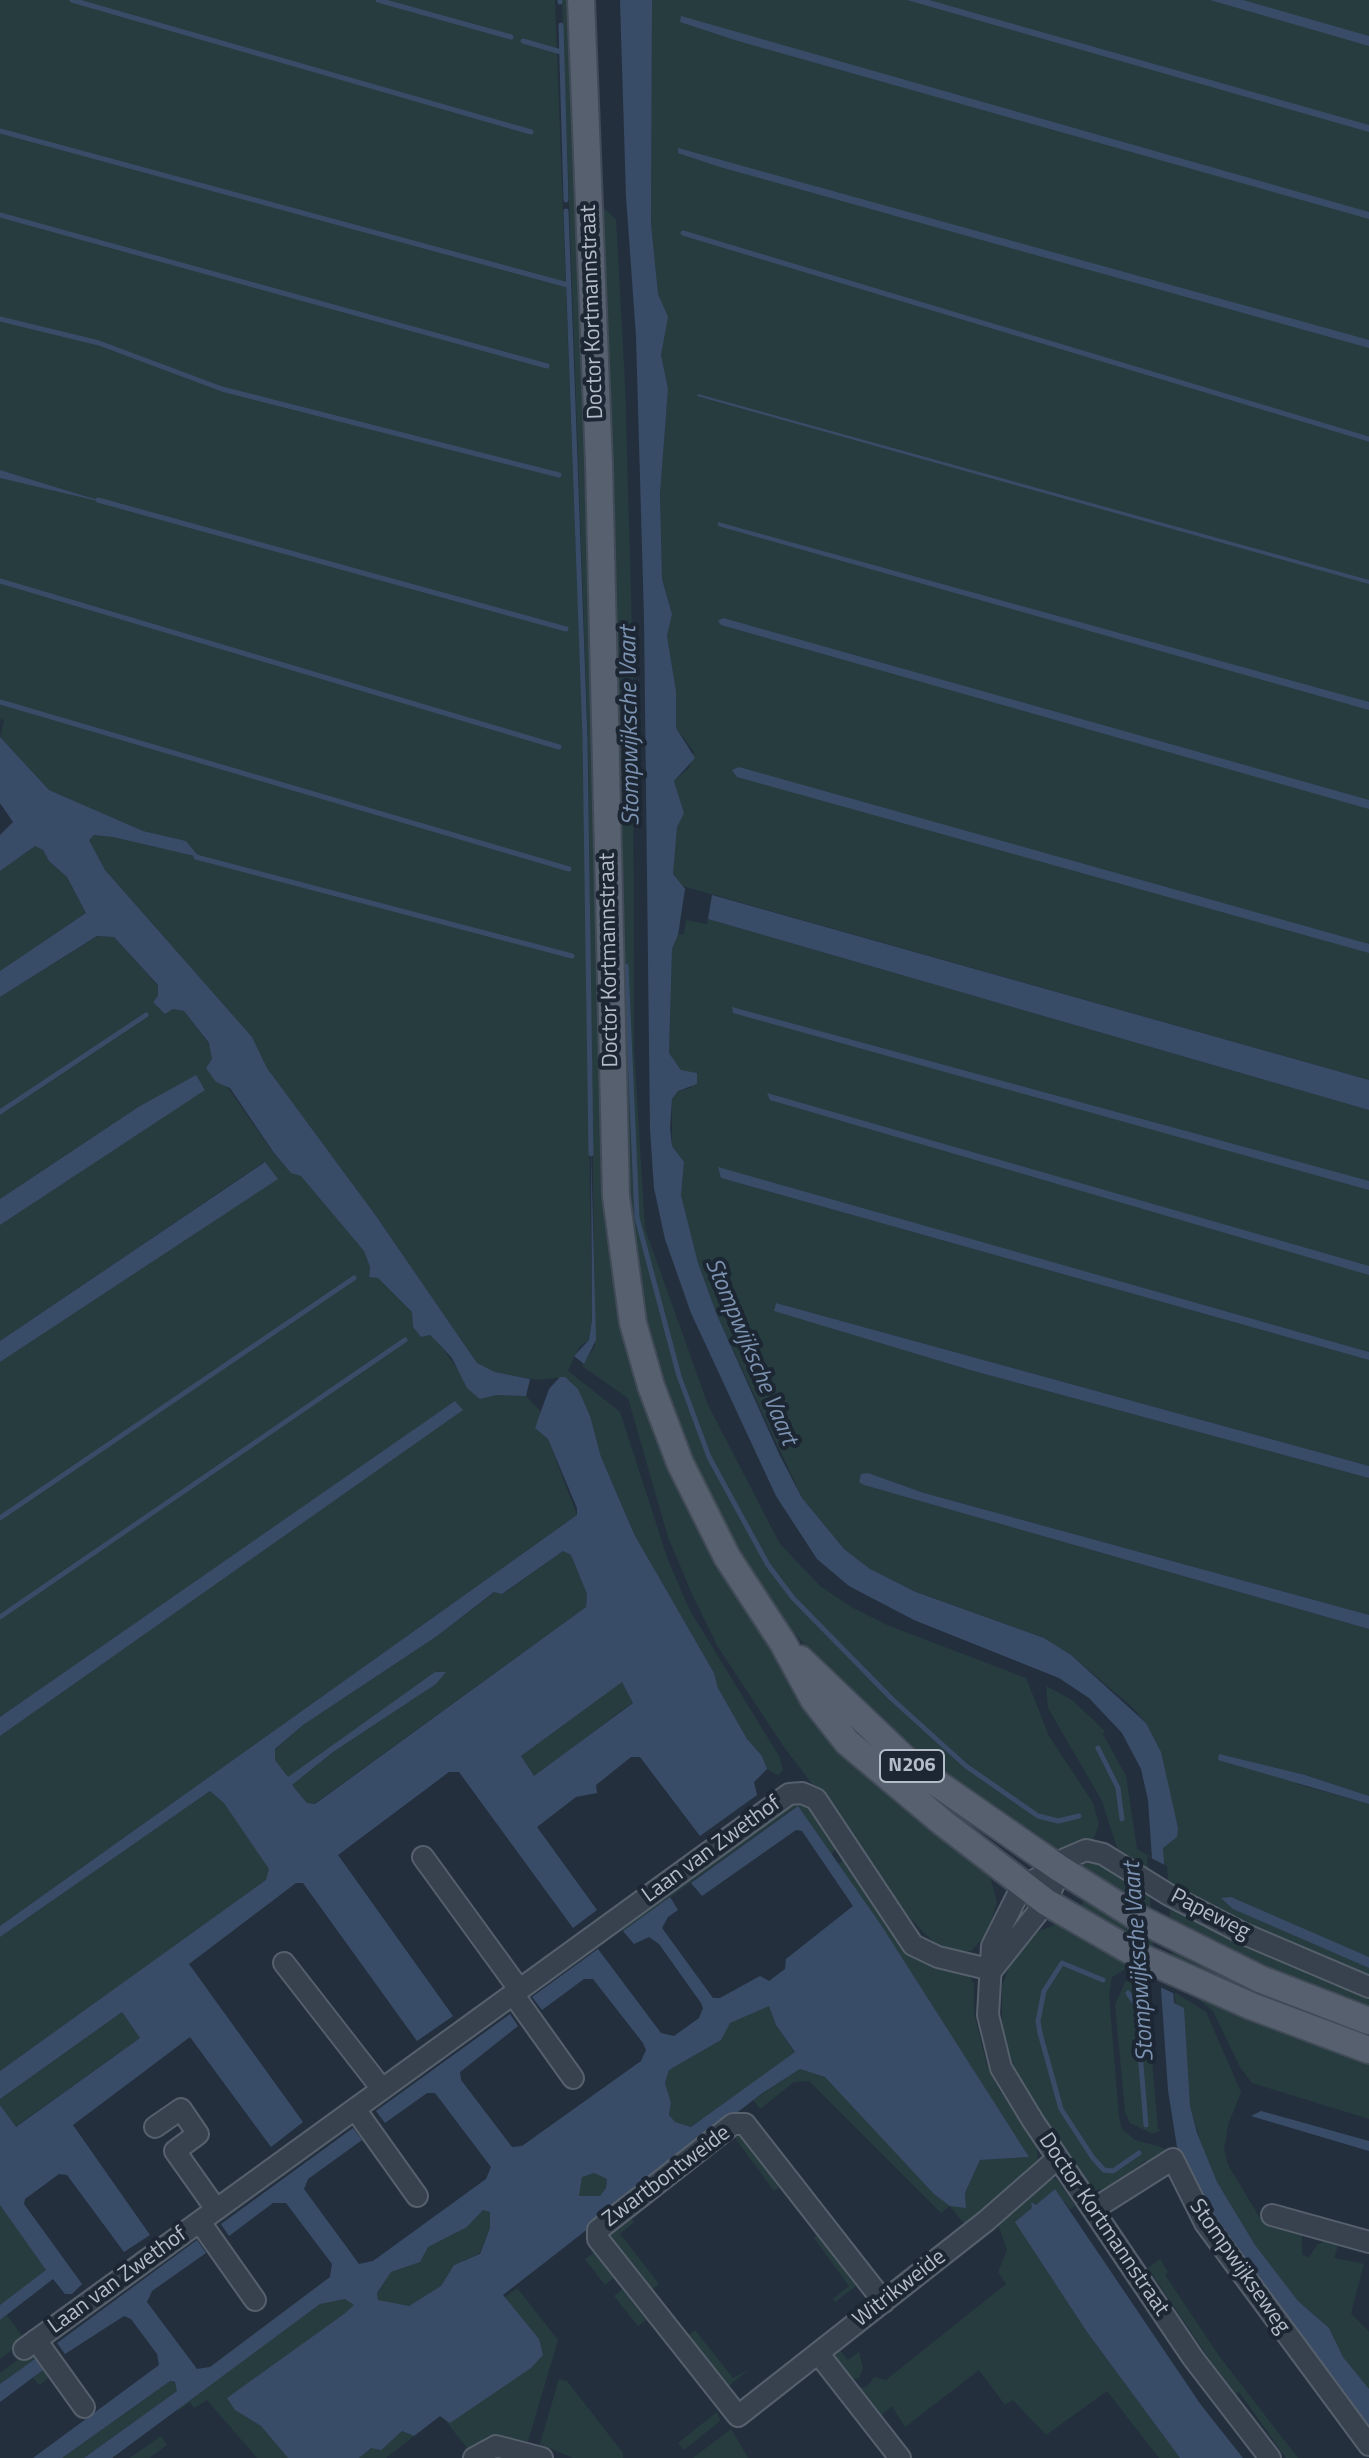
<!DOCTYPE html>
<style>
body{margin:0}
canvas{display:block;background:#242f3e}
</style>
<canvas width="1369" height="2458"></canvas>
<script>
const g = document.querySelector('canvas').getContext('2d');
g.lineJoin = 'round';
function fill(path, color) { g.fillStyle = color; g.fill(path, 'evenodd'); }
const shape = rows => new Path2D(rows.map(r => 'M' + r).join(''));
function trace(path, color, width, dash) { g.strokeStyle = color; g.lineWidth = width; g.lineCap = dash ? 'butt' : 'round'; g.setLineDash(dash || []); g.stroke(path); }
function drawText(font, color, halo, rows, align = 'center') {
  g.font = font + ' "Titillium Web",sans-serif'; g.lineWidth = 8; g.setLineDash([]); g.textBaseline = 'middle'; g.strokeStyle = halo; g.fillStyle = color; for (const [text, x, y, turn = 0] of rows) {
    g.save(); g.translate(x, y); g.rotate((+turn || 0) * Math.PI / 180); g.textAlign = isNaN(turn) ? turn : align; if (halo) g.strokeText(text, 0, 0); g.fillText(text, 0, 0); g.restore();
  }
}
fill(shape([
 [0,0,555,0,583,740,592,1320,589,1340,579,1347,568,1371,620,1412,668,1560,689,1609,779,1756,783,1770,778,1775,767,1769,762,1756,747,1739,718,1688,714,1673,634,1534,601,1457,590,1416,577,1389,565,1377,537,1380,495,1372,477,1363,376,1216,267,1068,252,1037,105,870,89,840,94,835,113,837,197,856,186,841,143,831,49,790,0,737,4,720,0,719,0,478,95,499,0,470],
 [562,0,572,0,596,624,606,1199,620,1310,663,1452,680,1492,752,1620,803,1698,985,1869,991,1880,997,1902,987,1934,971,1951,943,1952,904,1912,873,1864,784,1747,718,1647,692,1594,668,1537,628,1398,582,1366,595,1346,588,740],
 [593,0,601,206,616,219,625,384,633,665,634,1050,645,1229,708,1405,780,1544,820,1586,853,1608,887,1625,1026,1678,1049,1736,1093,1803,1099,1824,1093,1841,1056,1850,948,1783,830,1675,784,1620,735,1547,707,1494,667,1397,649,1337,628,1200],
 [652,0,1369,0,1369,1080,679,885,673,874,672,862,677,827,684,813,674,781,689,768,694,752,676,728,676,691,667,636,672,613,662,579,660,494,668,389,661,355,667,317,658,294,651,223],
 [35,846,43,850,49,861,67,877,86,913,0,971,0,871],
 [708,919,1369,1110,1369,1352,718,1168,721,1178,1369,1360,1369,1466,776,1303,775,1310,970,1370,1369,1478,1369,1615,924,1493,868,1473,864,1485,1369,1629,1369,1796,1306,1775,1297,1784,1369,1804,1369,1957,1222,1898,1234,1909,1369,1968,1369,1977,1298,1950,1166,1883,1163,1848,1176,1837,1161,1752,1146,1723,1132,1707,1071,1655,1044,1638,917,1592,870,1569,844,1549,802,1498,717,1315,698,1263,681,1195,684,1162,672,1146,672,1099,678,1091,691,1088,696,1073,681,1070,669,1053,672,949,678,935,684,934,686,920,707,924],
 [98,936,114,937,158,986,158,996,153,1002,165,1014,173,1009,184,1011,209,1044,224,1082,274,1154,291,1173,301,1175,364,1251,370,1267,369,1276,378,1278,412,1312,413,1327,421,1337,430,1335,440,1345,480,1399,497,1395,526,1396,542,1413,535,1428,548,1439,577,1515,0,1926,0,1736,462,1410,455,1402,0,1717,0,1362,277,1179,264,1162,0,1341,0,1225,205,1089,195,1076,140,1106,0,1199,0,997],
 [563,1551,571,1555,587,1594,586,1607,314,1804,307,1803,292,1785,333,1752,436,1684,441,1670,287,1778,275,1760,275,1750,303,1725,437,1636,495,1592,503,1594],
 [622,1681,633,1702,534,1777,521,1756],
 [1046,1686,1072,1700,1105,1731,1103,1734,1126,1776,1137,1849,1151,1857,1152,1875,1117,1848,1102,1801,1048,1708],
 [210,1791,224,1802,263,1857,269,1869,267,1880,0,2071,0,1937],
 [810,1801,837,1847,831,1855,797,1806,623,1931,618,1925,786,1802],
 [844,1860,850,1862,913,1956,969,1976,974,1984,974,2013,987,2065,998,2088,1037,2145,1038,2163,965,2225,950,2206,941,2213,809,2081,794,2082,760,2109,753,2100,800,2069,825,2077,966,2208,965,2194,980,2160,1029,2157,838,1864],
 [1086,1860,1100,1861,1193,1919,1300,1970,1369,1997,1369,2013,1307,1988,1082,1874,1082,1864],
 [1084,1901,1135,1929,1369,2027,1369,2045,1076,1914],
 [1055,1925,1066,1926,1135,1963,1112,1977,1109,1995,1119,2117,1122,2129,1135,2140,1164,2148,1166,2155,1152,2163,1145,2161,1108,2188,1090,2191,1020,2081,1002,2035,1002,1986,1012,1959,1031,1934],
 [1136,1977,1145,1979,1158,2129,1161,2130,1153,2134,1130,2123,1125,2112,1115,2005,1125,1982],
 [1179,1984,1369,2065,1369,2119,1252,2083,1240,2067,1213,2011],
 [1174,1992,1206,2012,1241,2092,1228,2125,1224,2150,1228,2165,1260,2218,1266,2214,1302,2234,1302,2255,1309,2257,1317,2245,1332,2237,1340,2239,1334,2258,1364,2264,1351,2313,1369,2332,1369,2389,1343,2357,1329,2328,1298,2301,1255,2245,1217,2182,1205,2157,1190,2106],
 [769,2005,776,2025,795,2053,691,2127,675,2122,669,2115,671,2103,665,2083,669,2070,721,2040,729,2023],
 [122,2012,140,2038,15,2127,0,2105,0,2099],
 [740,2135,780,2187,774,2191,735,2138],
 [594,2173,607,2179,606,2188,600,2196,578,2196,582,2177],
 [1048,2179,1057,2179,1075,2206,1070,2209,1055,2190,1016,2222,1087,2332,1180,2458,1159,2458,1107,2391,1046,2435,1013,2400,1005,2405,979,2370,905,2427,892,2406,878,2418,855,2389,868,2386,874,2377,886,2380,1006,2284,998,2272,1007,2250,997,2222],
 [0,2205,47,2271,0,2305],
 [483,2210,490,2211,490,2228,479,2254,454,2265,441,2286,409,2306,384,2304,377,2300,377,2294,391,2272,420,2262,427,2247,467,2227],
 [632,2219,634,2222,620,2234,659,2284,651,2290,637,2270,632,2273,606,2239],
 [818,2235,856,2286,835,2302,833,2299,849,2286,814,2238],
 [594,2253,614,2278,605,2285,585,2259],
 [1160,2259,1168,2272,1165,2275,1219,2356,1298,2458,1286,2458,1247,2403,1239,2392,1236,2394,1210,2360,1148,2268],
 [517,2288,558,2340,528,2441,471,2453,441,2415,539,2339,504,2298],
 [622,2289,646,2320,638,2326,614,2296],
 [346,2299,355,2305,235,2410,261,2426,288,2458,257,2458,207,2400,194,2408,190,2402,178,2411,180,2406,320,2304],
 [7,2315,25,2340,0,2359,0,2320],
 [695,2330,733,2378,749,2369,724,2390,684,2339],
 [36,2346,53,2375,39,2385,33,2378,43,2370,35,2359,0,2384,0,2373],
 [839,2349,848,2360,859,2352,863,2368,859,2378,847,2380,833,2362],
 [559,2379,567,2381,623,2453,623,2458,573,2458,540,2444],
 [170,2381,178,2385,177,2391,84,2458,62,2458],
 [717,2412,720,2421,684,2450,678,2443],
 [731,2429,748,2458,693,2458],
 [402,2431,414,2436,386,2458,359,2458,371,2447,381,2449],
 [161,2436,167,2445,149,2458,130,2458]
]), '#263c3f');
fill(shape([
 [620,0,652,0,651,223,658,294,668,317,661,355,668,389,660,494,662,579,672,614,667,636,676,691,676,728,695,758,674,781,684,813,677,827,673,874,685,889,678,935,672,949,669,1053,681,1070,697,1073,697,1084,678,1091,672,1099,670,1128,672,1146,684,1162,681,1195,698,1263,717,1315,780,1456,802,1498,844,1549,870,1569,916,1592,1044,1638,1071,1655,1146,1723,1161,1752,1178,1828,1177,1837,1163,1848,1174,2003,1184,2008,1190,2106,1197,2133,1217,2182,1255,2245,1298,2301,1329,2328,1343,2357,1369,2389,1369,2429,1212,2217,1177,2147,1168,2090,1148,1800,1141,1769,1122,1733,1089,1698,1059,1678,914,1620,849,1586,817,1559,776,1496,691,1313,665,1239,654,1188,650,1129,644,618,636,336,626,196],
 [907,0,929,0,1369,125,1369,132],
 [1210,0,1243,0,1369,36,1369,46],
 [681,16,1369,212,1369,219,738,41,680,22],
 [678,148,1369,340,1369,348,720,167,678,153],
 [698,394,1369,580,1369,584,697,396],
 [0,470,98,500,102,502,0,478],
 [718,522,1369,702,1369,710,718,526],
 [723,618,1369,800,1369,809,721,625,718,621],
 [0,737,49,790,143,831,186,841,199,857,113,837,94,835,89,840,105,870,252,1037,267,1068,376,1216,477,1363,495,1372,530,1379,526,1396,497,1395,480,1399,467,1388,452,1358,440,1345,430,1335,421,1337,413,1327,412,1312,378,1278,369,1277,370,1267,364,1251,301,1176,291,1173,274,1153,230,1088,216,1082,206,1068,212,1059,209,1043,184,1011,173,1009,165,1014,153,1002,158,996,158,985,114,937,97,936,0,997,0,971,86,913,67,877,49,861,43,850,35,846,0,871,0,835,13,822,0,803],
 [739,767,1369,944,1369,953,737,777,732,770],
 [712,895,1369,1080,1369,1110,708,919],
 [732,1007,1369,1181,1369,1190,733,1013],
 [196,1075,205,1090,0,1225,0,1199,140,1106],
 [767,1093,1369,1266,1369,1275,770,1100],
 [591,1147,596,1340,584,1364,574,1356,589,1340,592,1320],
 [265,1162,278,1179,0,1362,0,1341],
 [718,1167,1369,1352,1369,1360,721,1178],
 [776,1303,1369,1466,1369,1478,970,1370,774,1311],
 [560,1377,565,1377,578,1389,590,1416,601,1457,634,1534,714,1673,718,1688,747,1739,762,1756,767,1769,754,1782,757,1795,700,1836,640,1757,631,1757,596,1785,597,1793,576,1797,537,1827,597,1910,573,1928,459,1772,449,1772,338,1855,453,2016,417,2041,303,1883,296,1883,189,1964,303,2122,271,2147,190,2037,73,2125,150,2235,124,2252,67,2175,59,2174,25,2199,24,2204,82,2284,72,2294,65,2294,53,2279,0,2320,0,2305,46,2270,0,2205,0,2105,16,2127,140,2038,122,2012,0,2099,0,2071,266,1880,269,1869,224,1803,210,1791,0,1937,0,1926,577,1515,577,1508,548,1439,535,1428,549,1389],
 [563,1551,571,1555,587,1594,586,1607,315,1804,307,1803,292,1785,333,1752,436,1684,446,1672,435,1672,288,1777,275,1760,275,1749,303,1725,437,1636,494,1592,502,1594],
 [622,1682,633,1703,534,1776,521,1756],
 [455,1401,463,1410,0,1736,0,1717],
 [868,1473,924,1493,1369,1615,1369,1629,864,1485,859,1482,861,1474],
 [1219,1754,1305,1775,1369,1796,1369,1804,1218,1760],
 [798,1806,881,1925,1029,2157,980,2160,965,2193,966,2208,950,2206,934,2194,825,2077,800,2069,761,2094,503,2295,539,2339,543,2355,531,2368,450,2423,440,2416,414,2436,402,2431,381,2450,371,2448,359,2458,288,2458,261,2426,235,2410,227,2398,344,2314,354,2305,345,2299,320,2304,112,2458,84,2458,177,2391,175,2382,170,2381,62,2458,33,2458,159,2365,157,2354,131,2319,124,2316,65,2354,57,2343,197,2240,206,2253,152,2291,147,2302,197,2369,210,2367,330,2277,332,2264,286,2203,273,2203,229,2236,221,2224,353,2128,362,2140,308,2179,304,2189,359,2264,373,2261,486,2179,491,2167,435,2093,427,2093,385,2123,376,2111,510,2014,518,2026,460,2072,461,2080,512,2147,522,2146,641,2061,646,2050,643,2043,593,1979,584,1979,542,2010,532,1997,598,1949,661,2033,674,2036,699,2018,703,2008,701,2003,659,1944,649,1937,634,1944,623,1931,670,1897,678,1910,668,1917,662,1928,713,1998,720,1998,760,1976,769,1981,785,1969,786,1959,853,1906,802,1831,796,1830,702,1896,691,1883],
 [769,2006,776,2025,795,2052,691,2127,675,2122,669,2115,671,2103,665,2083,669,2070,721,2040,730,2023],
 [594,2173,607,2179,606,2188,600,2196,579,2196,582,2177],
 [483,2210,490,2212,490,2228,480,2254,454,2265,441,2286,409,2306,378,2300,377,2293,391,2272,420,2262,428,2247,467,2227],
 [1231,1897,1369,1957,1369,1968,1233,1909,1221,1898],
 [1261,2111,1369,2141,1369,2151,1251,2116],
 [1055,2189,1201,2405,1243,2458,1180,2458,1087,2332,1015,2222,1032,2208,1031,2202,1036,2205],
 [35,2359,43,2370,0,2402,0,2384]
]), '#394c67');
fill(shape([
 [1147,1856,1167,1866,1175,1994,1156,1985]
]), '#242f3e');
trace(shape([
 [72,0,531,132],
 [378,0,511,37],
 [560,0,560,2],
 [561,25,566,200],
 [523,41,561,52],
 [0,131,568,285],
 [566,211,585,739,591,1154],
 [0,215,547,366],
 [683,233,1369,439],
 [0,319,99,343,222,389,559,475],
 [98,500,566,629],
 [0,581,559,747],
 [0,702,569,869],
 [196,857,572,956],
 [626,966,637,1218,679,1376,709,1457,768,1565,793,1598,892,1699,966,1766,1038,1816,1058,1821,1079,1816],
 [0,1112,146,1015],
 [0,1518,354,1278],
 [0,1617,405,1340],
 [1098,1748,1118,1788,1122,1819],
 [1103,1980,1062,1963,1044,1991,1038,2021,1040,2033,1061,2109,1093,2158,1104,2170,1113,2171,1139,2153],
 [1128,1993,1136,2005,1146,2125]
]), '#394c67', 5);
const minor = shape([
 [423,1857,519,1989],
 [1059,1868,1022,1886,992,1946,988,2015,1001,2068,1033,2121,1193,2358,1270,2458],
 [284,1963,382,2089],
 [992,1970,1046,1902,1065,1859,1086,1850,1103,1854,1169,1895,1242,1933,1369,1987],
 [513,1994,573,2078],
 [355,2109,417,2196],
 [155,2127,181,2109,198,2134,175,2151,216,2209],
 [1094,2209,1173,2159,1205,2223,1369,2445],
 [1272,2215,1369,2242],
 [200,2222,255,2300],
 [884,2302,745,2124,733,2124,598,2230,598,2239,738,2416,986,2221,1058,2158],
 [36,2340,84,2407],
 [24,2349,789,1794,802,1793,816,1799,913,1945,938,1957,992,1970],
 [818,2353,900,2458],
 [474,2458,496,2446,542,2458]
]);
const major = shape([
 [581,0,599,464,616,1196,633,1323,651,1386,680,1463,727,1557,783,1643,814,1700,847,1742,942,1822,1046,1902,1143,1958,1251,2006,1369,2050],
 [800,1659,912,1766,1059,1868,1140,1919,1260,1979,1369,2021]
]);
trace(minor, '#565f6c', 24);
trace(major, '#414a57', 30);
trace(minor, '#38414e', 20);
trace(major, '#56606e', 26);
for (const [x, y, w] of [
 [912,1766,64]
]) { const box = new Path2D(); box.roundRect(x - w / 2, y - 16, w, 32, 6); g.fillStyle = '#1d2633'; g.fill(box); trace(box, '#b4bcc9', 2); }
drawText('bold 20px', '#b4bcc9', null, [
 ["N206",912,1766]
]);
drawText('22px', '#b4bcc9', '#1d2633', [
 ["Doctor Kortmannstraat",593,312,-92],
 ["Doctor Kortmannstraat",610,960,-91],
 ["Laan van Zwethof",712,1850,-36],
 ["Papeweg",1210,1915,27],
 ["Zwartbontweide",667,2177,-37],
 ["Doctor Kortmannstraat",1103,2225,56],
 ["Stompwijkseweg",1239,2267,55],
 ["Laan van Zwethof",118,2281,-36],
 ["Witrikweide",900,2289,-38]
]);
drawText('italic 24px', '#7c92b1', '#1d2633', [
 ["Stompwijksche Vaart",631,726,-91],
 ["Stompwijksche Vaart",750,1352,67],
 ["Stompwijksche Vaart",1140,1962,-94]
]);
</script>
